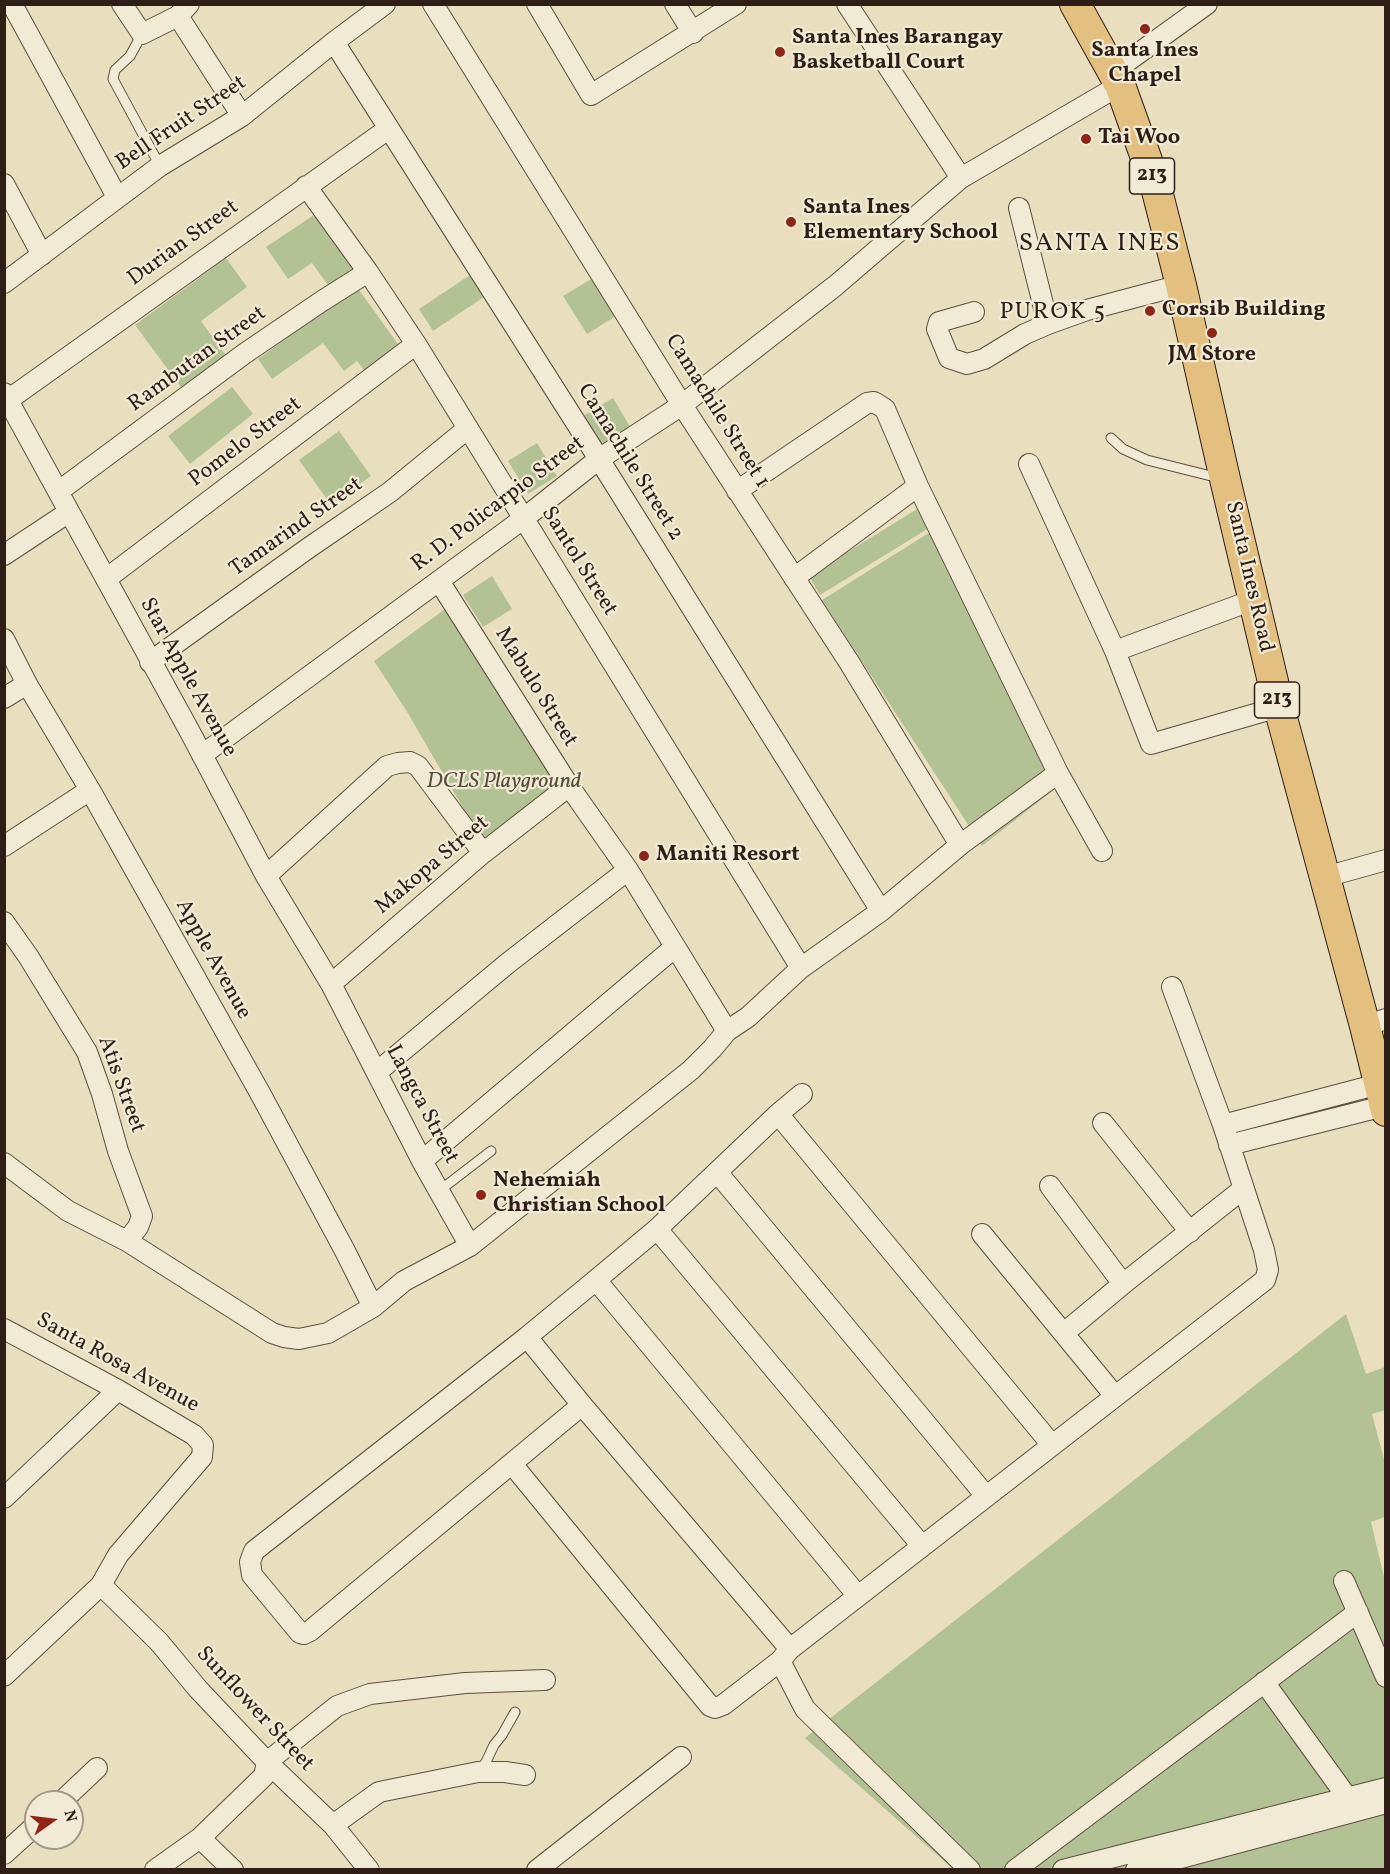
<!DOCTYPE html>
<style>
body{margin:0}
#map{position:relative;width:1390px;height:1874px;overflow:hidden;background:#e9dfbf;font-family:Vollkorn,serif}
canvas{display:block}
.frame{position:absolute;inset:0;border:6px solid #2e1e16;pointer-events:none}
.north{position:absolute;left:24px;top:1790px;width:60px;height:60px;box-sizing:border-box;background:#f1ead5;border:2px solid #a39889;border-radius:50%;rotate:76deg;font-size:16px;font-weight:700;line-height:24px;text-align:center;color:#2e1e16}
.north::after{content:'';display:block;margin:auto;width:21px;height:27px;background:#8f2418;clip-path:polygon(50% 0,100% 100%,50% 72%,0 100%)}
</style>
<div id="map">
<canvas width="1390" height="1874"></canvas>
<div class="frame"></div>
<div class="north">N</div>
</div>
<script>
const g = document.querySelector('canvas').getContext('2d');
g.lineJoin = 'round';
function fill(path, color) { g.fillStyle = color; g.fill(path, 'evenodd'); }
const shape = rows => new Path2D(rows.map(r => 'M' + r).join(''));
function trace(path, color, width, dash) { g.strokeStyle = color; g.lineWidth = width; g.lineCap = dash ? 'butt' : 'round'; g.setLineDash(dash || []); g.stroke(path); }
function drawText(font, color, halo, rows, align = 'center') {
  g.font = font + ' Vollkorn,serif'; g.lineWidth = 4.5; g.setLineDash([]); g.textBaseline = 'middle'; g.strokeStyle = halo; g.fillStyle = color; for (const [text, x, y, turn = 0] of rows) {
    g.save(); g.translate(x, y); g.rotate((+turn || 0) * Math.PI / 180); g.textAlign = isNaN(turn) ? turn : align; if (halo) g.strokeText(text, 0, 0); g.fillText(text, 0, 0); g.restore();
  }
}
fill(shape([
 [317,213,359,274,333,292,312,263,288,279,266,247],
 [226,258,247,287,201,321,227,357,183,390,135,325],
 [470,275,484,297,433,331,419,309],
 [593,278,616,316,587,334,563,296],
 [357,287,400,347,365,372,357,361,344,371,323,343,272,379,258,359],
 [232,387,253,414,190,464,168,436],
 [613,398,632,430,603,448,583,416],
 [339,431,371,476,331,505,299,460],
 [537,443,557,476,528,494,508,461],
 [917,509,929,528,820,595,809,576],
 [935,529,1060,785,982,846,822,600],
 [492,576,512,609,483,627,463,595],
 [448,607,569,795,492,858,406,710,374,661],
 [1346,1314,1366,1374,1385,1367,1385,1410,1372,1414,1385,1463,1385,1517,1371,1522,1384,1577,1386,1577,1385,1869,953,1869,805,1738]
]), '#b3c295');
const lane = shape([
 [142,34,130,56,115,70,113,79,160,166],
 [1111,438,1123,449,1147,460,1219,478],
 [439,1191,491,1151],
 [480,1770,486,1762,494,1745,502,1735,515,1712]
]);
const street = shape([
 [12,4,117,197],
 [122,4,142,34,178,16,189,4],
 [433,4,682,405,849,662,960,845],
 [537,4,591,95,736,4],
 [675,4,693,33],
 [847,4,961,178],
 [178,16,242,116],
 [334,42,599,459,881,911],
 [1114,71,1207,4],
 [4,184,42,255],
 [306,186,368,272,416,344,801,968],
 [1019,208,1048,324],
 [4,283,160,166,242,116,334,42,385,4],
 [974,312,939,322,937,329,949,358,967,364,984,359,1025,334,1048,324,1087,310,1181,285],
 [4,393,190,732,266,876,331,984,422,1161,470,1246],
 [8,400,388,129],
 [1029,464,1115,651,1151,744,1279,707],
 [59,491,244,354,322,301,368,272],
 [737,491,867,403,874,402,885,409,918,486,1058,773,1102,851],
 [4,555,69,512],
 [794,578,918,486],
 [106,579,416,344],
 [439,581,569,786,628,870,727,1031],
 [4,639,27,684,90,790,260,1093,345,1251,373,1307],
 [1115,651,1253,600],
 [150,662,307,549,390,492,467,429],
 [4,698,27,684],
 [202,755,523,519,599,459,682,405,835,286,961,178,1120,85],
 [4,846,90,790],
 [266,876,387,766,398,763,410,762,418,766,483,853],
 [1325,877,1386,860],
 [4,922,28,956,87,1052,102,1094,118,1151,142,1216,138,1227,127,1241],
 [331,984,483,853,569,786],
 [1365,1026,1386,1019],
 [377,1072,508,963,628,870],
 [778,1114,1052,1445],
 [1103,1123,1190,1232],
 [1223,1125,1379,1084],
 [1229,1145,1384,1106],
 [422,1161,675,947],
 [4,1163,68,1211,127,1241,272,1333,284,1337,299,1339,328,1333,373,1307,404,1281,470,1246,691,1070,712,1049,727,1031,748,1017,801,968,881,911,960,845,1058,773],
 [717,1172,986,1496],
 [1050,1186,1123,1284],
 [657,1229,922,1546],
 [982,1234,1115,1396],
 [596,1280,858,1596],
 [4,1329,118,1390,194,1435,203,1445,202,1457,118,1555,101,1585,4,1676],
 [1064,1333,1123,1284,1243,1189],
 [527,1337,582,1405,790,1649],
 [582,1405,310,1631,304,1634,300,1633,252,1575,250,1562,254,1551,527,1337,596,1280,657,1229,778,1114,802,1094],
 [512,1464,710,1706,715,1708,723,1705,780,1661,790,1649,1265,1280,1268,1270,1264,1250,1223,1125,1172,987],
 [4,1498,118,1390],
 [1344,1581,1386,1677],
 [101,1585,159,1642,198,1689,267,1762,333,1825,369,1870],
 [780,1661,805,1709,970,1870],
 [1264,1682,1347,1797],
 [61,1802,97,1768],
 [333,1825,379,1792,478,1772,505,1772,525,1775],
 [200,1838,233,1870],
 [4,1854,36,1825],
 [155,1870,200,1838,264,1776,267,1762,337,1706,370,1694,465,1683,545,1680],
 [537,1870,681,1757],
 [1015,1870,1358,1612],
 [1063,1870,1386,1788],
 [1136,1870,1386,1803]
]);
const primary = shape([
 [1075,4,1120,85,1155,183,1181,285,1225,479,1279,707,1365,1026,1386,1111]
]);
trace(lane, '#5d4e40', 11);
trace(street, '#5d4e40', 22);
trace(primary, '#2e1e16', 32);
trace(lane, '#f1ead5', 9);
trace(street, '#f1ead5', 20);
trace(primary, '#e4c080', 30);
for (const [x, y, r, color] of [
 [1145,29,6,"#8f2418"],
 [780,52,6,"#8f2418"],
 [1086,139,6,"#8f2418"],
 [791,222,6,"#8f2418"],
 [1150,311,6,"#8f2418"],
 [1212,333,6,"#8f2418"],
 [644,856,6,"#8f2418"],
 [481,1195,6,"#8f2418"]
]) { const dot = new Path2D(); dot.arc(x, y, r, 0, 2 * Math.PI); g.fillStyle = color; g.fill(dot); trace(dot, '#f1ead5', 2); }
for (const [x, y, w] of [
 [1152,176,45],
 [1277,700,45]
]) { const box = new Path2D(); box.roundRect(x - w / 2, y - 18, w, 36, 4.5); g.fillStyle = '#f1ead5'; g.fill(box); trace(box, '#2e1e16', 1.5); }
drawText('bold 21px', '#2e1e16', null, [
 ["213",1152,176],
 ["213",1277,700]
]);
drawText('bold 22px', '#2e1e16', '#f1ead5', [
 ["Santa Ines Barangay",792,39],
 ["Basketball Court",792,64],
 ["Santa Ines",1145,52,"center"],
 ["Chapel",1145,77,"center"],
 ["Tai Woo",1098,139],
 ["Santa Ines",803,209],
 ["Elementary School",803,234],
 ["Corsib Building",1162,311],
 ["JM Store",1212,356,"center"],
 ["Maniti Resort",656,856],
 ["Nehemiah",493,1182],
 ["Christian School",493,1207]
], 'left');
drawText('22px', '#2e1e16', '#f1ead5', [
 ["Bell Fruit Street",182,124,-34],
 ["Durian Street",184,244,-36],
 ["Rambutan Street",198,360,-36],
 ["Camachile Street 1",716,412,58],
 ["Pomelo Street",246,443,-37],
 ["Camachile Street 2",629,463,58],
 ["R. D. Policarpio Street",499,505,-37],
 ["Tamarind Street",297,528,-35],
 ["Santol Street",578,562,58],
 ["Santa Ines Road",1248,577,77],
 ["Star Apple Avenue",187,678,61],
 ["Mabulo Street",535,688,58],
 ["Makopa Street",433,866,-40],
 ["Apple Avenue",212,960,61],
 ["Atis Street",120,1085,70],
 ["Langca Street",421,1105,62],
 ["Santa Rosa Avenue",117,1364,29],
 ["Sunflower Street",254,1710,47]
]);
drawText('italic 22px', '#564f3c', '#f1ead5', [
 ["DCLS Playground",504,783]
]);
g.letterSpacing = '1.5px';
drawText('24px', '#2e1e16', '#f1ead5', [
 ["PUROK 5",1053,314]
]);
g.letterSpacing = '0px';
g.letterSpacing = '1.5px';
drawText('26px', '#2e1e16', '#f1ead5', [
 ["SANTA INES",1100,245]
]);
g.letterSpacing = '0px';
</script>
